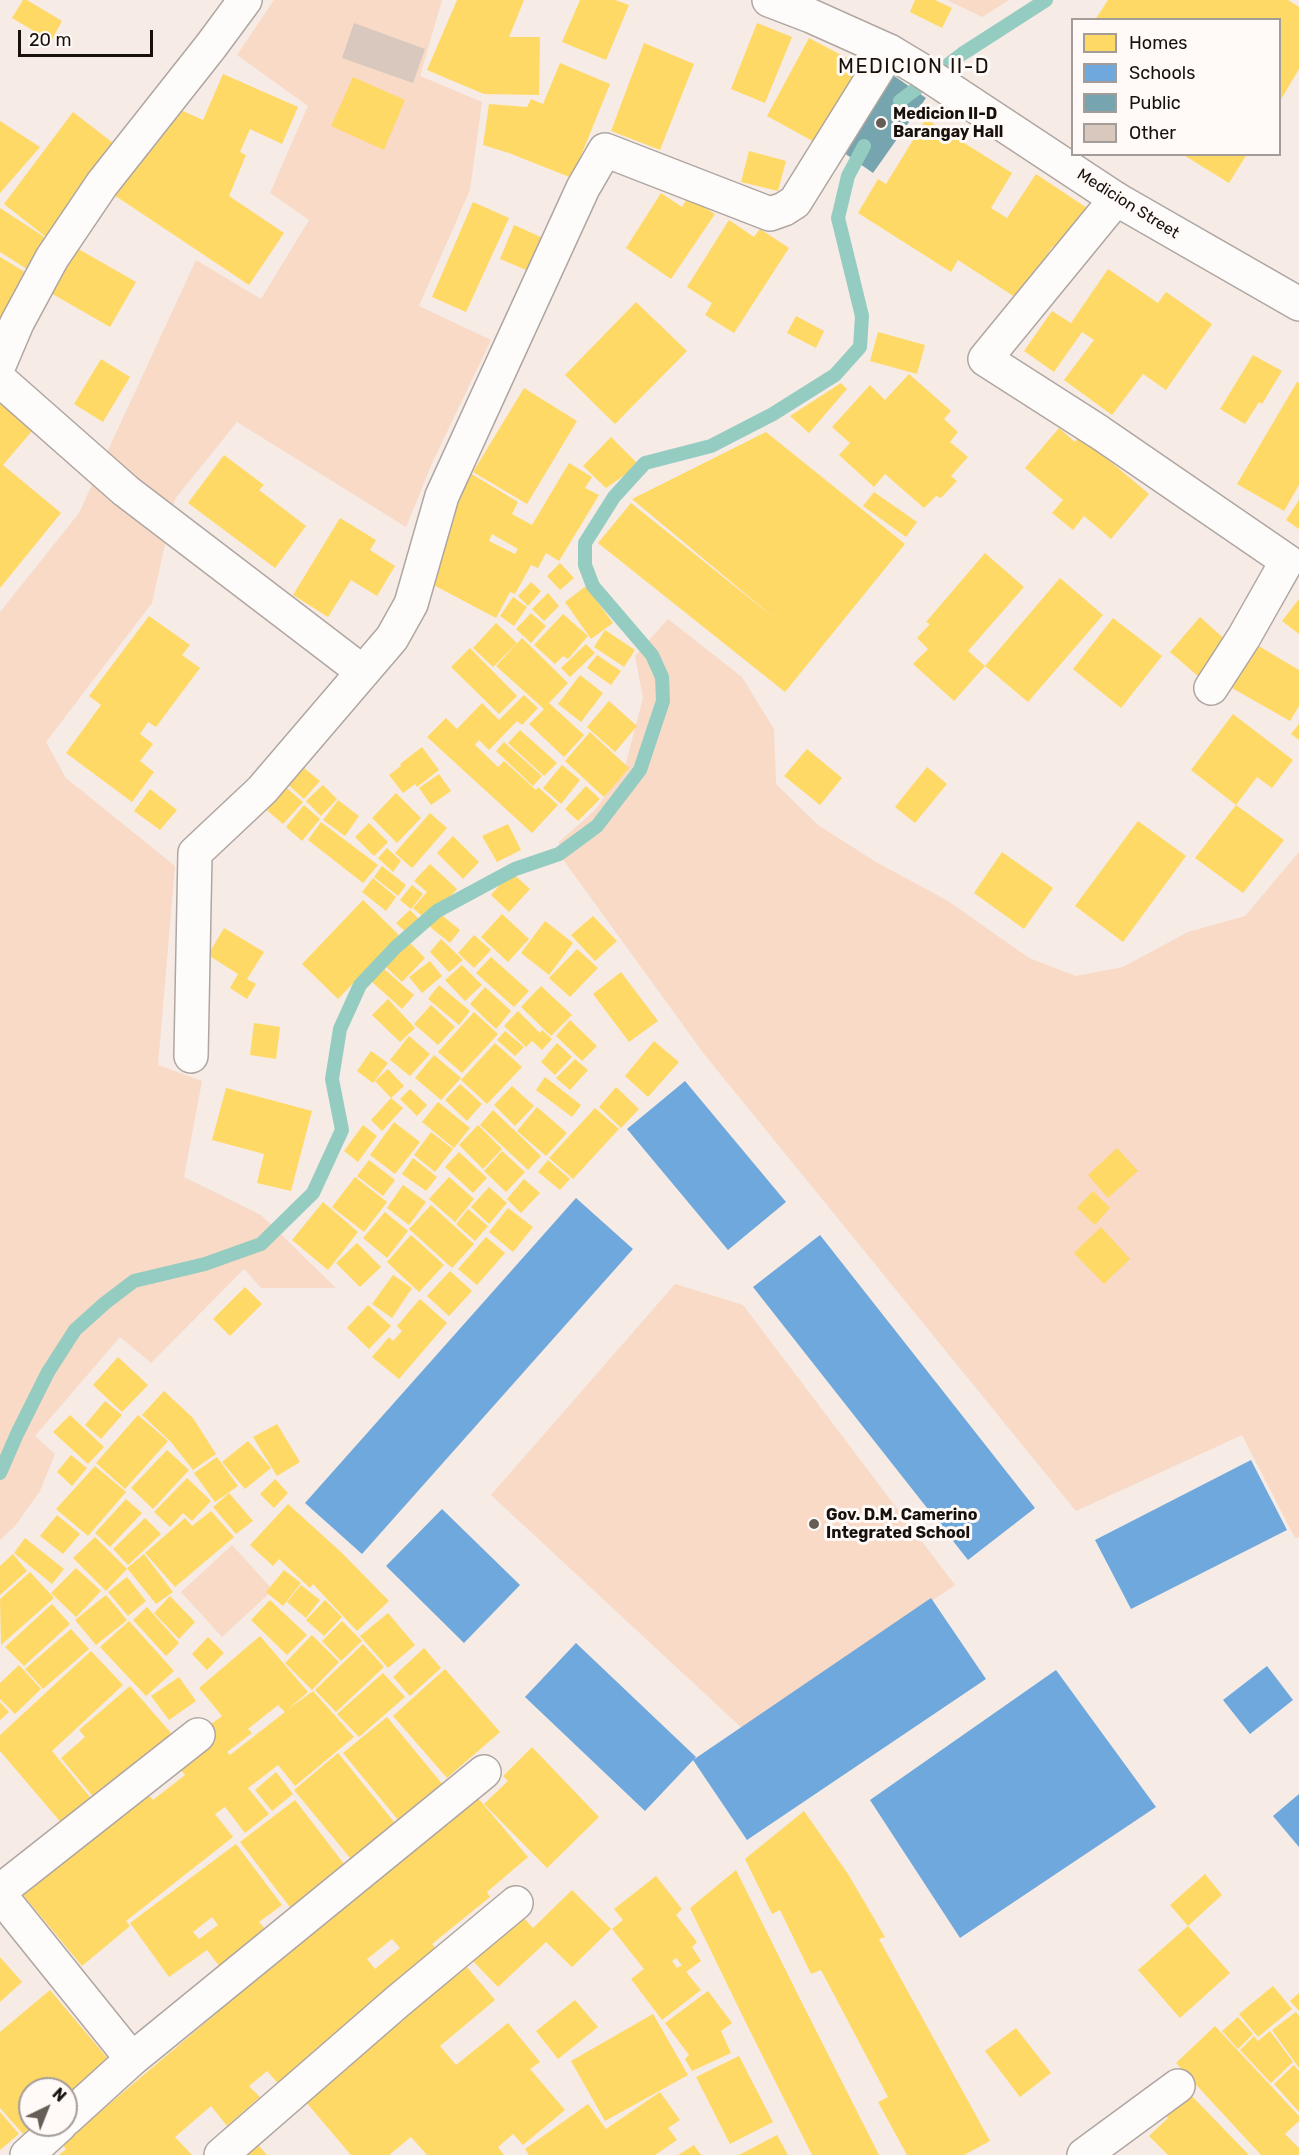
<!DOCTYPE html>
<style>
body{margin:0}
#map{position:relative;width:1299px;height:2155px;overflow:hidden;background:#f6ebe5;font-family:Rubik,sans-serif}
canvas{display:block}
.legend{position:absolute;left:1071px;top:18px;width:210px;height:138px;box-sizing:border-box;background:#fffaf7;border:2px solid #a39c99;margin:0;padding:8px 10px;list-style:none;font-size:18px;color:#18100b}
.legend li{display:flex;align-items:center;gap:12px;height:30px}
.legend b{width:30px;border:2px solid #a39c99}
.north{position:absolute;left:18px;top:2077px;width:60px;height:60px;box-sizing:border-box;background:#fffaf7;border:2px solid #a39c99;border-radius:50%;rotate:43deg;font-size:16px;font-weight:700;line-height:24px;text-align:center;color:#18100b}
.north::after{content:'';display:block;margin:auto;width:21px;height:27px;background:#665d57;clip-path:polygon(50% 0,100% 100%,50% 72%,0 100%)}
.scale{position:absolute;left:18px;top:30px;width:135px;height:27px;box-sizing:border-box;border:3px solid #18100b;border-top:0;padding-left:8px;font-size:18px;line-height:21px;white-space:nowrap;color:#18100b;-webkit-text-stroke:4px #fffaf7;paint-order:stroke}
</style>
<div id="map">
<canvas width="1299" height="2155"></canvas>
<ul class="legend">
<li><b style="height:16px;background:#ffd966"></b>Homes</li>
<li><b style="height:16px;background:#6fa8dc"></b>Schools</li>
<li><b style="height:16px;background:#76a5af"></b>Public</li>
<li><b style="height:16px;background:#d8c8be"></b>Other</li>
</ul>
<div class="north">N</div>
<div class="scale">20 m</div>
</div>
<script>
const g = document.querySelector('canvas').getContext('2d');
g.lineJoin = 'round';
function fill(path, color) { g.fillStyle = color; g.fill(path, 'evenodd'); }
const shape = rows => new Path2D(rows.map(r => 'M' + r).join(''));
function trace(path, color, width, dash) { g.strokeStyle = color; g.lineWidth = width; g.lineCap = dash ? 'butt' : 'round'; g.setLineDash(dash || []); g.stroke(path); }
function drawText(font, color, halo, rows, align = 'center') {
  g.font = font + ' Rubik,sans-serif'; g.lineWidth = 6; g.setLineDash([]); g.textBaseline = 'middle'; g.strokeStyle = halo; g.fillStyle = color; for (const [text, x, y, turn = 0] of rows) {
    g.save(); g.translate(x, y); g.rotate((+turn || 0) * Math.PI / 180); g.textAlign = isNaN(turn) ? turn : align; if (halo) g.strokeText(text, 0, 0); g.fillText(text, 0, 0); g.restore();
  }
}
fill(shape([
 [274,0,442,0,420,76,482,102,470,190,419,306,491,340,433,461,406,527,237,422,175,499,152,603,46,742,66,778,175,866,158,1065,202,1081,184,1177,261,1215,336,1288,261,1288,244,1269,151,1363,120,1337,35,1436,55,1454,40,1491,15,1526,0,1540,0,612,79,513,196,260,261,299,309,220,270,193,308,106,237,55],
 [947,0,1009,0,982,17],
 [668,619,742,677,774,729,776,784,818,825,876,862,948,901,1029,958,1076,976,1123,967,1188,932,1245,916,1299,852,1299,1537,1295,1538,1242,1435,1076,1511,704,1054,559,854,559,842,595,810,624,770,643,698,635,656],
 [675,1284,743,1305,955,1585,745,1731,491,1495],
 [232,1545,273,1590,222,1637,181,1592]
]), '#f8dac7');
fill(shape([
 [23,0,27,0,62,21,51,41,12,18],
 [457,0,524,0,509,37,540,37,539,95,484,94,427,70],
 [580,0,615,0,629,5,606,60,562,42],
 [915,0,935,0,952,8,942,28,910,12],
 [1108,0,1288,0,1299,7,1299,69,1280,101,1280,20,1095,20],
 [757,23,792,37,765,103,731,89],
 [809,38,860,65,818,144,767,116],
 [644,43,694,64,660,150,611,131],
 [560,63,610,84,572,178,509,153,483,145,489,104,527,107,531,99,543,104],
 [223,74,298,107,282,144,250,129,240,152,246,155,229,196,284,233,249,285,114,195,149,143,155,147,174,107,203,120],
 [353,77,405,100,384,150,331,126],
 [73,112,117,146,46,237,4,204],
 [926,119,1012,173,991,208,1007,218,1036,174,1090,210,1063,253,1052,247,1018,299,958,260,951,272,858,213,878,179,886,184],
 [0,121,40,147,0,193],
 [749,151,786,161,778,191,741,182],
 [1182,154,1247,154,1229,183],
 [661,193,682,207,688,197,715,214,671,279,626,248],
 [473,202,509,218,466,312,432,297],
 [0,208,46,238,30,271,0,252],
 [729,220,754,237,760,229,789,248,734,333,705,315,712,303,687,287],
 [514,225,552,242,538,275,500,259],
 [75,247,136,282,110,327,49,292],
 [0,257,30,275,0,331],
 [1108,269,1158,303,1166,292,1212,324,1166,390,1143,374,1112,415,1064,380,1094,340,1082,332,1054,372,1024,351,1052,311,1071,323],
 [636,302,687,351,615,424,565,375],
 [796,316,824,331,816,348,787,333],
 [878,332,925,345,917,374,870,361],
 [1253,355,1282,371,1262,404,1259,402,1245,424,1220,409],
 [101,359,130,377,103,422,74,404],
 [909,374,951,411,944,419,958,432,950,442,968,457,951,476,957,481,941,498,936,496,924,508,885,474,874,487,839,455,850,443,832,427,870,385,885,400],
 [1297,382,1299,383,1299,485,1284,511,1237,484],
 [841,383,847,389,809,433,790,416],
 [524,388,577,421,527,504,473,472],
 [0,393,38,424,3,465,61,513,0,588],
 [1059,428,1075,442,1080,436,1149,494,1111,539,1084,516,1073,530,1052,513,1063,500,1025,468],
 [766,432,905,544,785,692,598,543,631,503,778,621,632,499],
 [611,437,639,465,606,488,583,466],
 [224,455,264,485,259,490,306,526,275,568,188,503],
 [569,463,592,477,585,488,599,495,559,561,546,553,538,568,531,565,515,594,510,592,496,618,424,580,465,470,518,502,512,514,532,525],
 [492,534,518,549,515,554,489,541],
 [874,492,917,522,906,537,863,506],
 [1299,500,1299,529,1286,520],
 [340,518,376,540,370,550,395,566,377,596,351,580,328,617,293,595],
 [985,553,1024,587,968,651,985,666,954,701,913,664,928,649,917,638,930,624,926,622],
 [560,563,574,578,560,590,547,576],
 [1060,578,1103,615,1028,702,985,666],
 [531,582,541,591,528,606,518,596],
 [586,586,613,623,591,639,565,602],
 [548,593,559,606,544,621,532,609],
 [513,597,527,607,514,626,500,616],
 [1299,599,1299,634,1282,621],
 [531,613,546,626,531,643,516,629],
 [563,614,588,636,568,659,563,656,555,664,534,645],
 [149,616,190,645,182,655,200,668,156,727,148,722,140,734,153,744,140,761,154,772,132,802,66,753,101,705,89,696],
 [1200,617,1229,643,1199,677,1170,652],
 [1113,618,1162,656,1121,708,1073,669],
 [496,623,517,643,493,667,473,648],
 [605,630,635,650,624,667,594,647],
 [522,638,568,683,549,703,584,735,564,757,529,724,544,709,496,666],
 [586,644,595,653,570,677,561,668],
 [1257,645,1299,670,1299,706,1290,721,1232,688],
 [470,648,517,696,499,714,451,667],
 [597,655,621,671,611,685,587,668],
 [580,675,603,693,581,722,558,704],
 [524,695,538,708,522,725,517,721,489,750,479,740,475,745,498,767,504,761,536,790,538,787,558,805,532,833,427,737,446,718,457,729,482,703,499,720],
 [609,701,637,726,615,752,587,727],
 [1233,714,1293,760,1272,788,1257,777,1236,805,1191,770],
 [1299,724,1299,740,1291,734],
 [520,730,557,763,544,776,508,743],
 [590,732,629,768,604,797,565,761],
 [504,742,542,776,533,786,496,751],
 [422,747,439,770,417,787,415,784,403,793,389,775,401,766,400,764],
 [807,749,842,778,820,805,784,776],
 [299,764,320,781,304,799,284,781],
 [562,765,580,780,561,804,543,788],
 [927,767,947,784,915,823,895,807],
 [439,774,451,791,431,805,419,788],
 [282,784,303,802,283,824,262,806],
 [323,785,337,799,321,816,306,801],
 [586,786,600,799,578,821,565,809],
 [150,789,177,810,160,830,134,811],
 [396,793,421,818,397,843,372,818],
 [338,800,359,816,345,836,323,820],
 [304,805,320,819,302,841,286,827],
 [1236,805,1284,840,1243,893,1195,858],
 [430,813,447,828,412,868,395,853],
 [1138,821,1186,856,1123,942,1075,906],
 [321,822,378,865,363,883,308,840],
 [369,823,388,842,374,856,355,837],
 [508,824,521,850,497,862,482,836],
 [453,836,479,862,463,879,437,853],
 [387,848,401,861,393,872,378,858],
 [1002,852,1053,888,1024,929,974,893],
 [430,864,457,889,442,906,438,904,424,918,413,908,427,892,414,881],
 [382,866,406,885,398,896,374,877],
 [511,872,530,889,509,912,491,895],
 [373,878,396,897,386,911,362,892],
 [412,885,423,894,411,909,400,900],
 [363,900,399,935,338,999,302,964],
 [410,910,421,921,409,935,396,923],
 [439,913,460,930,450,943,429,926],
 [502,914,529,939,508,962,481,937],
 [593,916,617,941,595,961,571,935],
 [545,921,573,943,549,975,521,953],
 [224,928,264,952,247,979,256,984,247,999,230,988,238,974,208,955],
 [474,935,491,950,474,968,458,953],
 [441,939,463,960,449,972,430,952],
 [409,942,425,958,402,982,385,966],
 [577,949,598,968,570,997,549,978],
 [491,957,529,991,514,1007,476,973],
 [430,961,442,976,422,993,409,977],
 [462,965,482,985,465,1001,445,980],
 [383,968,414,995,402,1009,371,981],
 [621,972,658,1021,629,1042,593,994],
 [439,985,470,1011,459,1025,428,999],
 [541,986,572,1015,551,1036,521,1007],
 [485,987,511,1011,496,1029,470,1004],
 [388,999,415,1028,400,1042,372,1015],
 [431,1005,455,1027,438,1045,414,1024],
 [518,1011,540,1033,542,1030,552,1039,542,1050,532,1041,526,1047,504,1026],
 [474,1012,498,1034,462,1073,438,1052],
 [570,1020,597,1046,582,1061,556,1036],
 [254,1023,280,1027,276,1059,250,1055],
 [505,1031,524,1047,515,1056,497,1040],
 [409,1036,430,1054,410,1076,390,1060],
 [654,1041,679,1062,648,1097,625,1076],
 [495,1043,522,1067,487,1104,461,1080],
 [557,1043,572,1057,555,1075,541,1062],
 [371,1051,388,1063,373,1083,357,1071],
 [434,1055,461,1078,441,1100,415,1078],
 [575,1059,588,1070,570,1090,556,1078],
 [388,1069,404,1086,391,1098,403,1108,382,1131,371,1120,391,1098,375,1081],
 [545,1077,581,1105,572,1117,536,1090],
 [460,1084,482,1104,467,1121,445,1100],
 [512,1086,534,1106,515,1126,494,1105],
 [616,1087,639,1109,621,1128,599,1107],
 [226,1088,312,1111,291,1191,257,1183,264,1154,212,1140],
 [410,1089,427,1105,417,1116,400,1099],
 [438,1102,470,1128,454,1148,422,1122],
 [537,1107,567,1133,546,1156,517,1131],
 [595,1108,619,1129,573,1179,549,1158],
 [493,1110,541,1156,528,1170,480,1125],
 [394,1122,420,1142,395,1174,370,1155],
 [363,1125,377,1136,358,1162,344,1151],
 [478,1125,502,1149,483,1169,459,1145],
 [431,1132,453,1149,435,1172,414,1155],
 [1117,1148,1138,1171,1108,1198,1088,1175],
 [502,1151,525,1172,506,1192,484,1171],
 [459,1152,487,1178,473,1193,445,1167],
 [413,1158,437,1177,426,1191,402,1174],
 [369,1160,395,1180,383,1196,357,1176],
 [548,1160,570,1179,560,1190,538,1172],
 [355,1177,387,1202,364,1232,332,1207],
 [449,1177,474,1199,455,1222,429,1199],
 [524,1179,540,1193,521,1213,507,1199],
 [403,1185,426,1202,409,1225,387,1208],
 [489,1187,507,1203,489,1224,471,1207],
 [1093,1191,1110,1208,1095,1225,1077,1208],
 [323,1202,358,1232,328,1270,292,1240],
 [431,1205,474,1244,452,1268,409,1229],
 [508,1208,533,1227,513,1252,489,1232],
 [468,1209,488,1226,475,1241,456,1224],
 [385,1212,408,1231,387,1258,363,1238],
 [1101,1227,1130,1259,1104,1284,1074,1253],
 [411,1235,444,1265,419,1292,387,1262],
 [486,1237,505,1253,477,1285,458,1269],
 [357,1243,381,1267,360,1287,336,1263],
 [450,1271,472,1291,449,1316,427,1296],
 [393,1275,412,1288,392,1318,372,1304],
 [245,1287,262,1304,230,1336,213,1319],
 [420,1299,447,1323,399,1379,372,1357,389,1337,393,1341,402,1331,397,1326],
 [368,1305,391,1326,369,1349,347,1328],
 [118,1357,148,1385,122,1412,93,1385],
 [164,1391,193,1418,216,1454,193,1470,171,1442,142,1415],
 [105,1401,122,1415,101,1439,85,1425],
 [70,1415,104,1447,88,1464,53,1432],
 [138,1415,168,1441,125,1489,96,1463],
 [277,1424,300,1462,277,1476,253,1437],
 [248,1441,271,1468,245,1489,222,1462],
 [167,1450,189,1470,153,1509,131,1488],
 [71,1455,87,1468,72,1486,57,1472],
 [217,1457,238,1486,215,1502,194,1473],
 [95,1466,126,1492,88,1536,56,1509],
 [187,1478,211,1501,192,1521,183,1513,170,1527,154,1512],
 [275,1479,288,1493,274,1508,260,1494],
 [229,1493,253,1521,236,1534,213,1507],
 [126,1499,142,1513,110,1547,95,1533],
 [288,1504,342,1553,389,1601,357,1631,313,1584,310,1588,279,1559,273,1566,250,1545],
 [211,1511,234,1537,175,1587,145,1553,185,1518,192,1526],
 [57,1515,80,1534,63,1554,40,1536],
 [145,1518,161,1534,128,1565,113,1549],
 [95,1537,127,1569,106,1591,73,1558],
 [25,1538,64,1569,52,1584,14,1553],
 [13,1554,27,1571,0,1595,0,1566],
 [144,1554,173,1592,156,1604,127,1568],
 [76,1568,101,1591,76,1617,51,1593],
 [284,1570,301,1583,283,1606,266,1592],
 [30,1572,54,1598,1,1645,0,1599],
 [127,1577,146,1601,128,1616,108,1592],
 [301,1585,320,1600,306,1618,287,1602],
 [106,1595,127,1620,96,1645,75,1620],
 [170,1596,195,1622,179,1639,154,1613],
 [270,1600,307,1635,287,1655,251,1620],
 [325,1600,342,1617,324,1636,306,1620],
 [52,1604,70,1624,24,1666,5,1647],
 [147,1607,179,1643,166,1656,133,1620],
 [388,1613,415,1645,388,1668,360,1636],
 [129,1621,174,1671,146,1696,100,1647],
 [342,1621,362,1641,341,1661,322,1641],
 [71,1629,89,1649,43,1689,25,1669],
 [312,1635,339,1662,312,1690,285,1663],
 [260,1636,308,1692,287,1710,313,1691,354,1737,295,1786,278,1765,248,1788,269,1814,245,1833,225,1807,215,1814,233,1837,126,1921,130,1926,82,1966,19,1890,144,1790,153,1800,185,1775,176,1764,207,1727,222,1716,199,1688],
 [278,1705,285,1712,230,1755,227,1752,252,1733,248,1729],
 [208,1637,224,1653,207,1670,192,1654],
 [363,1644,384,1667,336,1712,315,1690],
 [424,1648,441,1668,410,1696,393,1677],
 [91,1651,123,1685,52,1751,99,1808,69,1832,0,1751,0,1735],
 [19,1665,41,1689,15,1714,0,1699,0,1683],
 [445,1669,500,1732,447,1778,393,1716],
 [383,1673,405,1697,359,1737,337,1714],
 [179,1677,196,1701,169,1720,151,1696],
 [130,1686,177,1740,100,1805,61,1758,85,1737,79,1730],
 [0,1702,9,1712,0,1720],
 [387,1717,448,1791,403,1826,343,1753],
 [532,1747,599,1817,547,1868,484,1804,508,1781,503,1776],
 [338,1753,399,1828,355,1864,294,1790],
 [276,1772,293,1794,272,1811,255,1790],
 [477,1797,528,1857,487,1892,490,1897,432,1944,441,1955,282,2088,267,2071,249,2086,260,2097,227,2126,211,2106,175,2137,192,2155,59,2155,66,2149,62,2144,218,2012,215,2008],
 [392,1939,400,1948,375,1969,367,1959],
 [295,1800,351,1873,296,1915,240,1842],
 [804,1811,848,1874,885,1937,879,1939,990,2141,964,2155,907,2155,878,2102,888,2097,821,1970,811,1974,780,1910,772,1914,745,1859],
 [236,1844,282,1905,259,1922,271,1936,223,1971,207,1950,169,1977,130,1923],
 [212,1917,218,1925,199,1939,193,1932],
 [736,1870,799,1997,879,2155,812,2155,746,2023,690,1908],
 [1205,1874,1222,1895,1188,1926,1230,1973,1180,2018,1138,1970,1188,1926,1170,1905],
 [656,1876,682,1909,676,1915,697,1942,692,1947,701,1961,686,1972,701,1990,662,2020,631,1979,644,1969,612,1929,623,1920,614,1909],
 [676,1958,682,1965,677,1968,672,1961],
 [572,1890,611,1929,572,1967,546,1942,498,1987,473,1961,521,1915,533,1928],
 [0,1957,22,1982,0,2002],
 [466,1966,495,2000,440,2046,456,2065,508,2023,540,2062,530,2069,565,2110,523,2145,513,2134,498,2147,504,2155,427,2155,411,2137,389,2155,351,2155,305,2101],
 [1273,1986,1292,2009,1258,2037,1239,2014],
 [50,1990,109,2060,66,2097,66,2089,30,2089,30,2125,33,2125,23,2134,0,2108,0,2032],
 [708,1991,732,2023,721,2031,731,2053,692,2071,685,2059,689,2055,665,2023],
 [1299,1993,1299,2011,1290,2001],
 [575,2000,598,2027,558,2059,536,2031],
 [1296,2012,1299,2016,1299,2068,1272,2030],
 [653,2014,688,2075,605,2121,571,2061],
 [1238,2017,1253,2034,1238,2049,1222,2031],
 [1215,2026,1299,2116,1299,2121,1285,2134,1299,2148,1299,2155,1261,2155,1176,2063],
 [1016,2028,1051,2073,1020,2097,985,2051],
 [1270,2031,1293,2062,1271,2083,1240,2050,1254,2036,1258,2041],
 [739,2056,773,2122,730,2144,696,2077],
 [1294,2065,1299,2071,1299,2112,1274,2084],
 [1184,2088,1249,2155,1168,2155,1149,2136,1168,2118,1161,2110],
 [660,2092,680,2120,668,2128,677,2140,655,2155,529,2155,525,2149,588,2104,606,2129],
 [0,2112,19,2134,0,2150],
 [777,2135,788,2155,739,2155],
 [253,2139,267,2155,233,2155],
 [694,2145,701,2155,678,2155]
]), '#ffd966');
fill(shape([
 [685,1081,786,1202,728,1250,627,1129],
 [576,1198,633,1249,362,1554,305,1503],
 [820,1235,1035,1508,968,1560,753,1287],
 [1251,1460,1287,1530,1131,1609,1095,1540],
 [442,1509,520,1585,464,1643,386,1566],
 [931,1598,986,1679,747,1840,693,1760],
 [576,1643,696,1757,645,1811,525,1697],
 [1267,1666,1293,1700,1250,1734,1223,1700],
 [1056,1670,1156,1807,960,1938,870,1800],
 [1299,1794,1299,1847,1273,1816]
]), '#6fa8dc');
fill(shape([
 [890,73,926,98,873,173,837,148]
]), '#76a5af');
trace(shape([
 [900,101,962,54,1046,0],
 [0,1473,17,1434,48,1372,75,1330,105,1303,134,1281,205,1264,261,1244,313,1193,342,1130,332,1079,340,1029,360,985,396,947,437,911,515,869,559,854,597,826,640,770,663,701,662,677,652,655,593,586,585,565,585,543,614,497,645,463,711,446,773,414,835,375,860,347,862,316,838,218,848,176,864,146]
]), '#95ccc1', 14);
fill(shape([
 [354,23,425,49,413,83,342,58]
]), '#d8c8be');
const street = shape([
 [1116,199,985,359,1099,432,1287,561,1244,637,1211,688],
 [0,363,17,323,52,258,102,184,211,46,245,0],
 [0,380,126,491,363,672],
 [191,1056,195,853,262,790,392,638,411,604,442,496,583,188,605,150,770,214,784,209,795,202,889,51],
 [0,1891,198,1735],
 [0,1895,132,2059],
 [66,2119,132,2059,484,1772],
 [27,2155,60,2125],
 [221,2155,397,2002,516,1903],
 [1084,2155,1178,2086]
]);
const secondary = shape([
 [769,0,811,16,889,51,919,69,1116,199,1299,304]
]);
trace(street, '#afa6a1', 36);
trace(secondary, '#afa6a1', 36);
trace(street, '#fefcfb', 33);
trace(secondary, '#fefcfb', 33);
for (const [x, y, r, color] of [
 [881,123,6,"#665d57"],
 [814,1524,6,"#665d57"]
]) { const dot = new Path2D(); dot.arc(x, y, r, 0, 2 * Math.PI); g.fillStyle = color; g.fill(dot); trace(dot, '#fffaf7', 2); }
drawText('bold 16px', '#18100b', '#fffaf7', [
 ["Medicion II-D",893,114],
 ["Barangay Hall",893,132],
 ["Gov. D.M. Camerino",826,1515],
 ["Integrated School",826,1533]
], 'left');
drawText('16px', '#18100b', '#fffaf7', [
 ["Medicion Street",1128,204,32]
]);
g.letterSpacing = '1.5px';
drawText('20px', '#18100b', '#fffaf7', [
 ["MEDICION II-D",914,67]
]);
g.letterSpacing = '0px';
</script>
